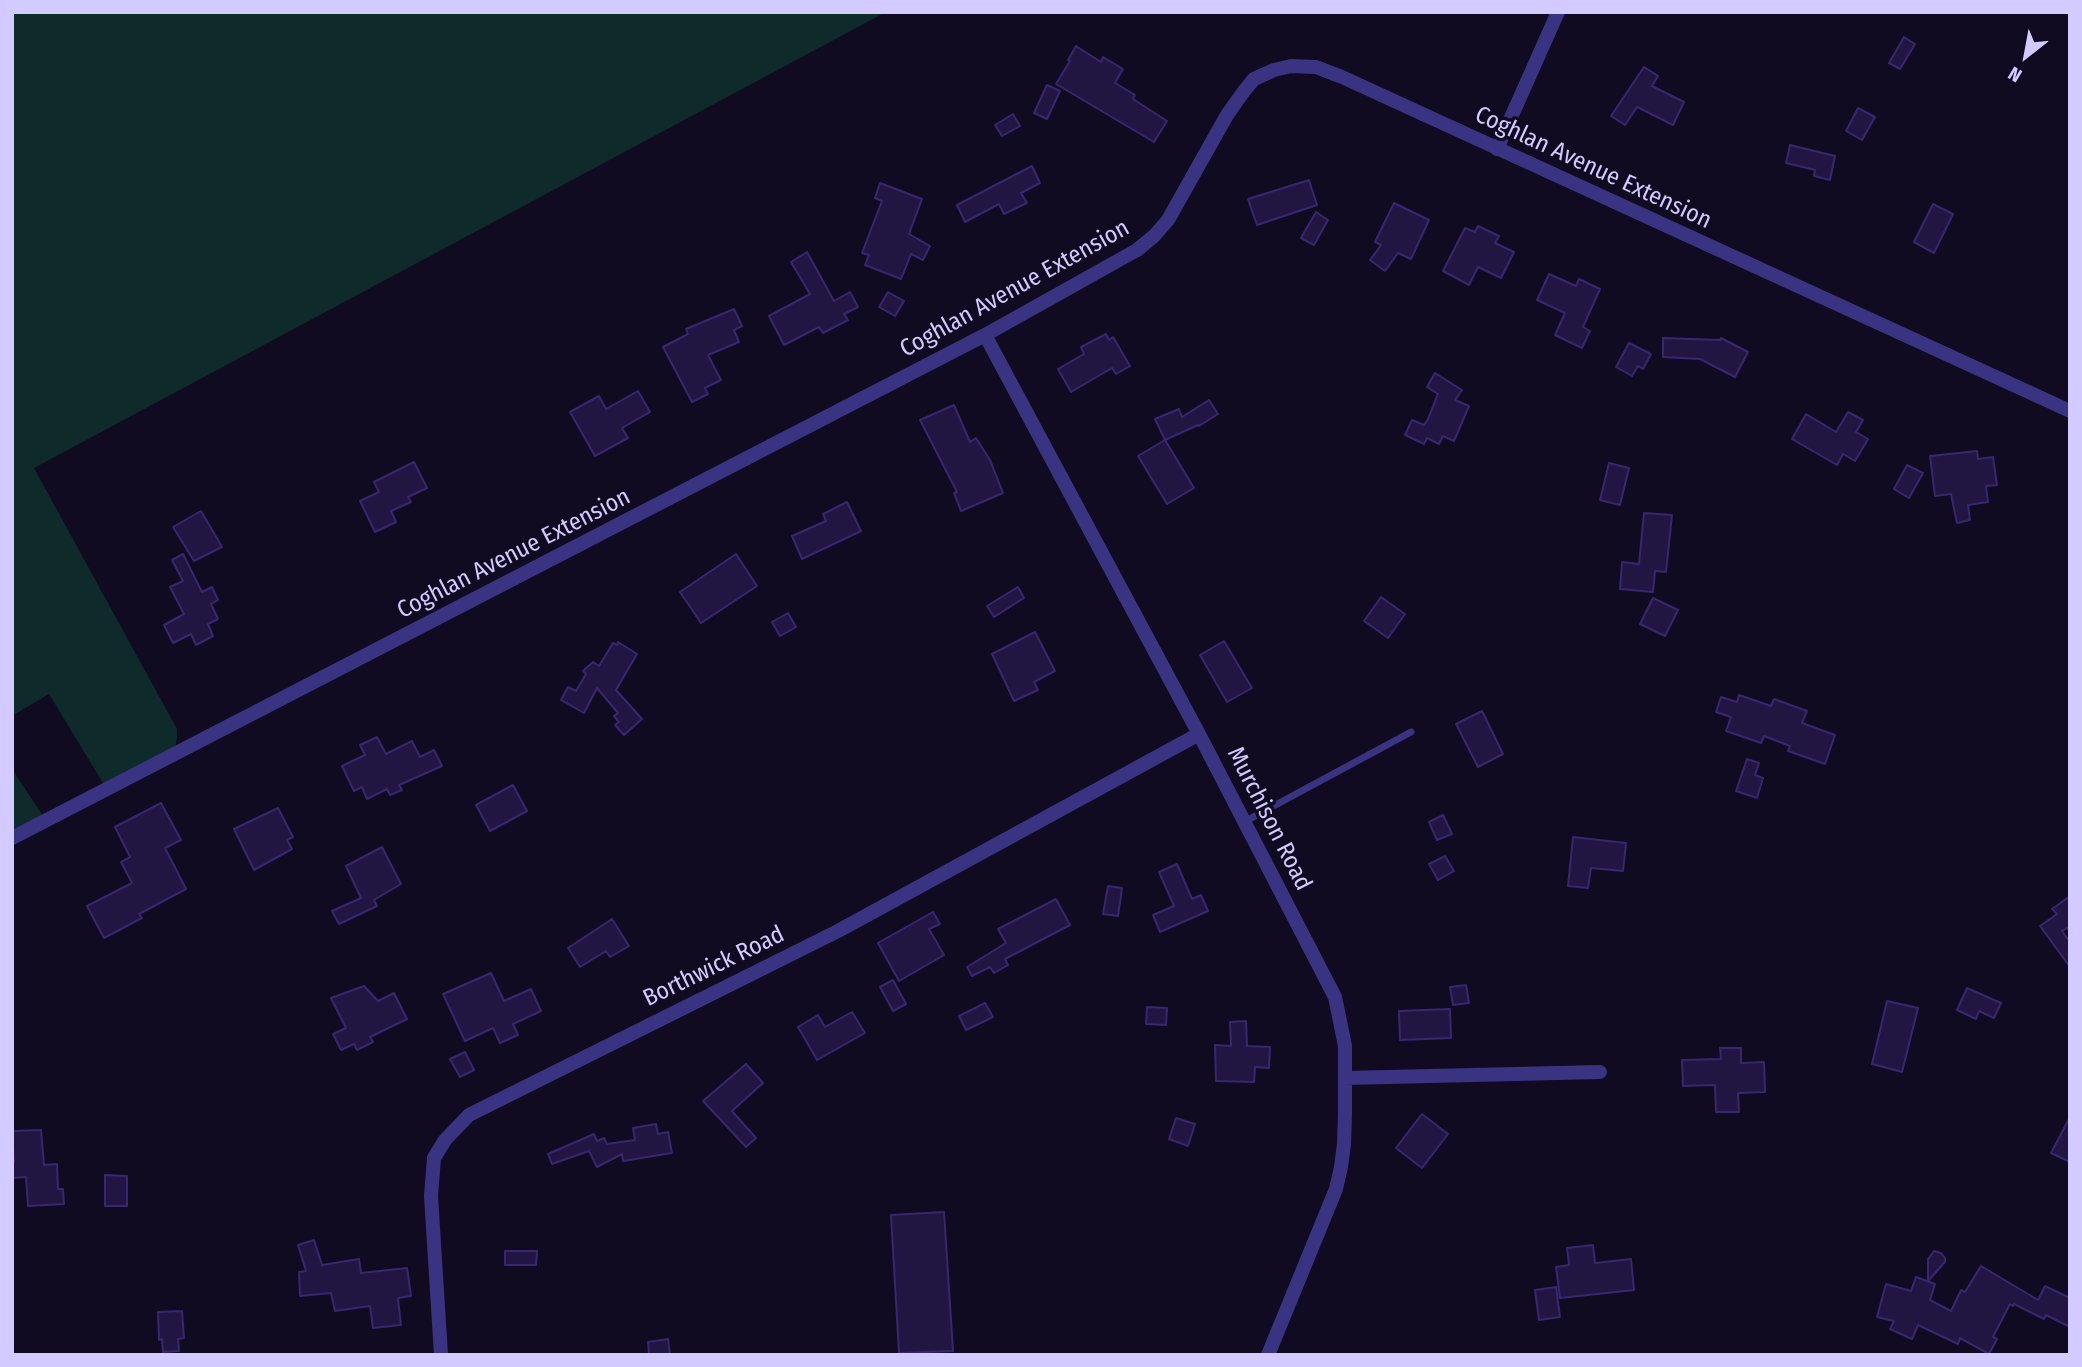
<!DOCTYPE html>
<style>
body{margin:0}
#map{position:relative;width:2082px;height:1367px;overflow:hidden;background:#100b20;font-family:"Fira Sans Condensed",sans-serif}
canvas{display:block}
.frame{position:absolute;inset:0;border:14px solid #d3caff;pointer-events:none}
.north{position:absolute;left:1991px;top:21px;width:70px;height:70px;-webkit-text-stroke:5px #100b20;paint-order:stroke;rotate:211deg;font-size:19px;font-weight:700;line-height:28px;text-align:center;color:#d3caff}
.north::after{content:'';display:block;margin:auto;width:24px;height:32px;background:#d3caff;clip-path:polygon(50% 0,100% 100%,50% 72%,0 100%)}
</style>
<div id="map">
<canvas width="2082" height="1367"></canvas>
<div class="frame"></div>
<div class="north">N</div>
</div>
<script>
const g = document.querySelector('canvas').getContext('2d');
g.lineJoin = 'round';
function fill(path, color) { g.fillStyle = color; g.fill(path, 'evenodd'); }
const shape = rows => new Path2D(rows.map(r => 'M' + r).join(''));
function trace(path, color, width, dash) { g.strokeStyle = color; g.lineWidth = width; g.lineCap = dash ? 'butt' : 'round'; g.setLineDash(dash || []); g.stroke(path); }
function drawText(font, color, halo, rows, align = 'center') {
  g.font = font + ' "Fira Sans Condensed",sans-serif'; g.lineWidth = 7; g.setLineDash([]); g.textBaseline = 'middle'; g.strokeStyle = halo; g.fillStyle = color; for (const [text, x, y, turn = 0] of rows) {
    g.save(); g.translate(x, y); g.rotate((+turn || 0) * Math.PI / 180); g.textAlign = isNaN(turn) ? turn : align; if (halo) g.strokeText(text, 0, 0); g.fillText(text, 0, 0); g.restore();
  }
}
fill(shape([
 [12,12,886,12,34,468,177,729,177,738,175,747,106,788,49,694,12,716],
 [12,769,45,819,12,835]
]), '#0e2a2a');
const building = shape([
 [1904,37,1915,44,1900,69,1889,63,1904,37],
 [1076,46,1101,62,1103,57,1123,69,1115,83,1135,95,1133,99,1167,121,1154,142,1056,84,1070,61,1068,60,1076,46],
 [1644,67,1658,76,1652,86,1684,102,1673,125,1637,107,1625,125,1611,116,1644,67],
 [1047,85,1060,91,1047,119,1034,113,1047,85],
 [1858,108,1875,117,1862,140,1846,131,1858,108],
 [1013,114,1020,126,1002,136,995,125,1013,114],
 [1790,145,1835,156,1830,180,1814,176,1815,170,1786,163,1790,145],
 [1032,166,1040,183,1021,193,1027,203,1004,214,999,204,965,222,957,205,1032,166],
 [1309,180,1317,205,1257,225,1248,199,1309,180],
 [880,183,922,199,909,234,930,246,923,260,911,254,901,279,865,265,869,255,862,253,882,201,875,198,880,183],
 [1394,203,1429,220,1411,259,1398,253,1385,271,1370,260,1381,245,1375,242,1394,203],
 [1933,204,1953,214,1934,253,1914,242,1933,204],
 [1316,212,1328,220,1314,245,1301,238,1316,212],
 [1478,226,1499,236,1495,243,1514,252,1501,278,1478,267,1469,285,1443,271,1465,228,1475,232,1478,226],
 [807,252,834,301,850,292,858,307,844,314,848,320,823,333,819,327,784,345,769,316,810,294,791,262,807,252],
 [1549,274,1576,286,1579,279,1600,289,1583,327,1590,331,1582,348,1555,335,1565,313,1537,300,1549,274],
 [888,292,904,301,895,316,879,307,888,292],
 [734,309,742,326,734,330,739,342,708,355,721,380,705,388,708,394,692,402,663,347,688,334,686,329,734,309],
 [1106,334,1109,340,1113,337,1130,366,1116,374,1112,368,1071,392,1058,369,1084,354,1081,347,1106,334],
 [1663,338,1720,340,1721,338,1748,352,1735,377,1700,359,1663,357,1663,338],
 [1629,343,1651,354,1643,369,1638,366,1632,376,1616,367,1629,343],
 [1435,373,1462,390,1455,400,1469,406,1454,441,1443,436,1439,444,1427,438,1424,444,1405,435,1412,420,1424,425,1428,419,1438,394,1427,387,1435,373],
 [638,391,650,412,622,428,628,438,595,456,570,412,599,396,606,409,638,391],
 [1209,400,1218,414,1199,426,1198,425,1165,440,1155,419,1179,409,1182,417,1209,400],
 [954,405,970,442,976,438,990,460,1003,493,961,511,954,493,957,492,920,420,954,405],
 [1848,412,1863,420,1856,432,1868,439,1855,461,1843,454,1837,465,1792,439,1806,414,1836,432,1848,412],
 [1165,440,1194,488,1167,504,1138,456,1165,440],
 [1977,451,1978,459,1993,457,1997,485,1986,486,1988,502,1968,505,1970,520,1957,523,1951,494,1935,496,1930,456,1977,451],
 [414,462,427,488,408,497,411,502,391,511,396,522,375,532,360,501,379,492,374,482,414,462],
 [1609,463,1629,468,1620,505,1600,500,1609,463],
 [1907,465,1923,473,1909,498,1894,489,1907,465],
 [847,502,861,531,802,559,792,536,826,521,823,514,847,502],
 [201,511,222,547,194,561,173,527,201,511],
 [1644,513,1672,515,1666,572,1655,571,1653,592,1620,589,1622,562,1639,564,1644,513],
 [183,554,202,592,212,587,218,600,211,604,218,619,208,624,213,636,196,645,191,634,173,643,164,625,184,614,170,587,183,581,172,560,183,554],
 [736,554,757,586,701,623,680,592,736,554],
 [1018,587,1024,598,994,617,987,606,1018,587],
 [1381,597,1405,614,1388,638,1364,621,1381,597],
 [1653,598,1678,610,1665,636,1640,624,1653,598],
 [788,613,796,627,780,636,772,622,788,613],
 [1035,632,1055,671,1034,682,1038,690,1014,701,992,654,1035,632],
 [1224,641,1252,688,1227,702,1200,655,1224,641],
 [618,642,637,654,616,690,642,719,624,735,615,725,619,722,614,716,618,713,597,688,584,713,561,700,568,687,576,691,586,674,583,671,593,662,599,666,613,643,617,645,618,642],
 [1739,695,1771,706,1774,699,1807,711,1802,723,1835,735,1825,764,1788,751,1790,746,1764,736,1761,743,1726,731,1731,717,1716,712,1721,697,1737,702,1739,695],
 [1482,711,1503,754,1478,767,1456,724,1482,711],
 [377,737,386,754,412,741,420,757,434,750,442,766,399,785,402,790,390,795,387,789,367,799,362,787,354,791,342,766,365,755,360,745,377,737],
 [1747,759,1759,763,1755,775,1763,778,1757,798,1736,791,1747,759],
 [513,785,527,811,490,831,476,805,513,785],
 [161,803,181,840,165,848,186,889,139,914,142,918,104,938,87,906,132,883,121,862,130,857,115,827,161,803],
 [278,808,293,837,287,840,292,849,254,870,234,829,278,808],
 [1443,815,1452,834,1437,840,1429,822,1443,815],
 [1573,837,1626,843,1623,871,1591,868,1588,888,1568,886,1573,837],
 [382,847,401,884,374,900,377,906,339,924,332,911,361,898,346,866,382,847],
 [1445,856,1454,871,1438,880,1429,864,1445,856],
 [1177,864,1192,899,1201,895,1208,911,1160,932,1153,915,1174,906,1159,872,1177,864],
 [1108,886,1122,888,1118,916,1103,914,1108,886],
 [2070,896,2070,931,2067,928,2062,931,2070,942,2070,967,2040,926,2057,914,2052,909,2070,896],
 [1056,899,1070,925,1005,959,1008,965,994,973,990,967,972,976,967,967,1006,943,998,929,1056,899],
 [933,912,940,924,929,929,944,955,899,981,878,943,933,912],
 [612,919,629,946,610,957,606,951,580,967,568,948,612,919],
 [491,973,504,1001,531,989,541,1011,513,1024,518,1035,500,1043,493,1028,465,1041,443,994,491,973],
 [893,980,906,1004,893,1011,880,987,893,980],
 [1466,985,1469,1003,1453,1005,1450,987,1466,985],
 [364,986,378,1001,394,993,407,1019,370,1037,373,1042,357,1050,354,1044,341,1050,333,1034,346,1028,331,998,364,986],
 [1967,988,2001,1003,1994,1018,1979,1011,1976,1019,1957,1010,1967,988],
 [1887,1001,1918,1008,1902,1072,1872,1064,1887,1001],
 [985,1003,993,1017,966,1030,959,1016,985,1003],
 [1147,1007,1167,1008,1166,1025,1146,1024,1147,1007],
 [1450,1009,1451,1038,1400,1040,1399,1011,1450,1009],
 [852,1012,865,1033,817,1060,798,1027,818,1015,825,1027,852,1012],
 [1246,1021,1247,1046,1270,1047,1269,1068,1255,1067,1254,1082,1216,1081,1215,1045,1231,1046,1230,1022,1246,1021],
 [1720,1048,1741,1048,1741,1063,1764,1062,1765,1092,1738,1093,1739,1112,1716,1112,1715,1085,1683,1086,1682,1060,1721,1059,1720,1048],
 [465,1052,474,1070,460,1077,450,1059,465,1052],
 [746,1064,763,1083,732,1111,756,1138,746,1147,703,1101,746,1064],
 [1422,1114,1448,1134,1422,1168,1396,1148,1422,1114],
 [2070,1117,2070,1162,2051,1153,2070,1117],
 [1176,1118,1195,1124,1188,1146,1169,1139,1176,1118],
 [656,1124,658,1134,668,1132,672,1153,623,1161,622,1154,597,1167,589,1151,552,1164,548,1154,594,1134,597,1141,604,1138,607,1144,635,1140,633,1128,656,1124],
 [41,1130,44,1165,57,1164,58,1189,63,1189,64,1204,28,1206,26,1177,12,1178,12,1162,14,1162,12,1131,41,1130],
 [105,1175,127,1176,127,1206,105,1206,105,1175],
 [944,1212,953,1351,899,1353,891,1215,944,1212],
 [314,1240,322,1265,359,1259,361,1273,407,1268,411,1296,398,1298,401,1325,373,1328,370,1306,335,1311,331,1293,300,1296,299,1272,306,1271,298,1245,314,1240],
 [1593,1245,1595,1263,1631,1259,1634,1290,1560,1298,1556,1267,1569,1265,1567,1248,1593,1245],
 [505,1251,537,1251,536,1265,505,1265,505,1251],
 [1934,1251,1941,1253,1945,1258,1945,1262,1928,1281,1928,1259,1934,1251],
 [1981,1266,2038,1300,2045,1286,2070,1298,2070,1327,2046,1315,2044,1319,2014,1304,2013,1306,2010,1304,1993,1337,1997,1339,1989,1354,1960,1338,1958,1344,1918,1325,1912,1339,1890,1329,1894,1321,1877,1317,1886,1284,1911,1291,1916,1277,1935,1284,1930,1300,1951,1311,1961,1290,1965,1292,1981,1266],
 [1556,1287,1560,1317,1539,1320,1535,1290,1556,1287],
 [182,1311,184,1338,178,1339,179,1351,163,1352,162,1339,159,1340,158,1312,182,1311],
 [668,1339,670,1355,649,1355,648,1342,668,1339]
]);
fill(building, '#211642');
trace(building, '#392670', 2);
trace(shape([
 [1244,822,1411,732]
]), '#3a3382', 7);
trace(shape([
 [1497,149,1558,12],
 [985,335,1199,734,1335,997,1345,1046,1345,1113,1344,1144,1341,1167,1336,1189,1268,1355],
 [12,838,985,335,1137,250,1154,236,1168,220,1227,115,1244,91,1254,79,1274,70,1291,66,1316,67,1342,77,2070,411],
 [1345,1078,1600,1072],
 [441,1355,431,1196,434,1158,445,1140,469,1115,838,931,1199,734]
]), '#3a3382', 14);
drawText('24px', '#d3caff', '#100b20', [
 ["Coghlan Avenue Extension",1593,168,25],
 ["Coghlan Avenue Extension",1015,289,-29],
 ["Coghlan Avenue Extension",514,554,-27],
 ["Murchison Road",1269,819,63],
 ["Borthwick Road",714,967,-26]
]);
</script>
